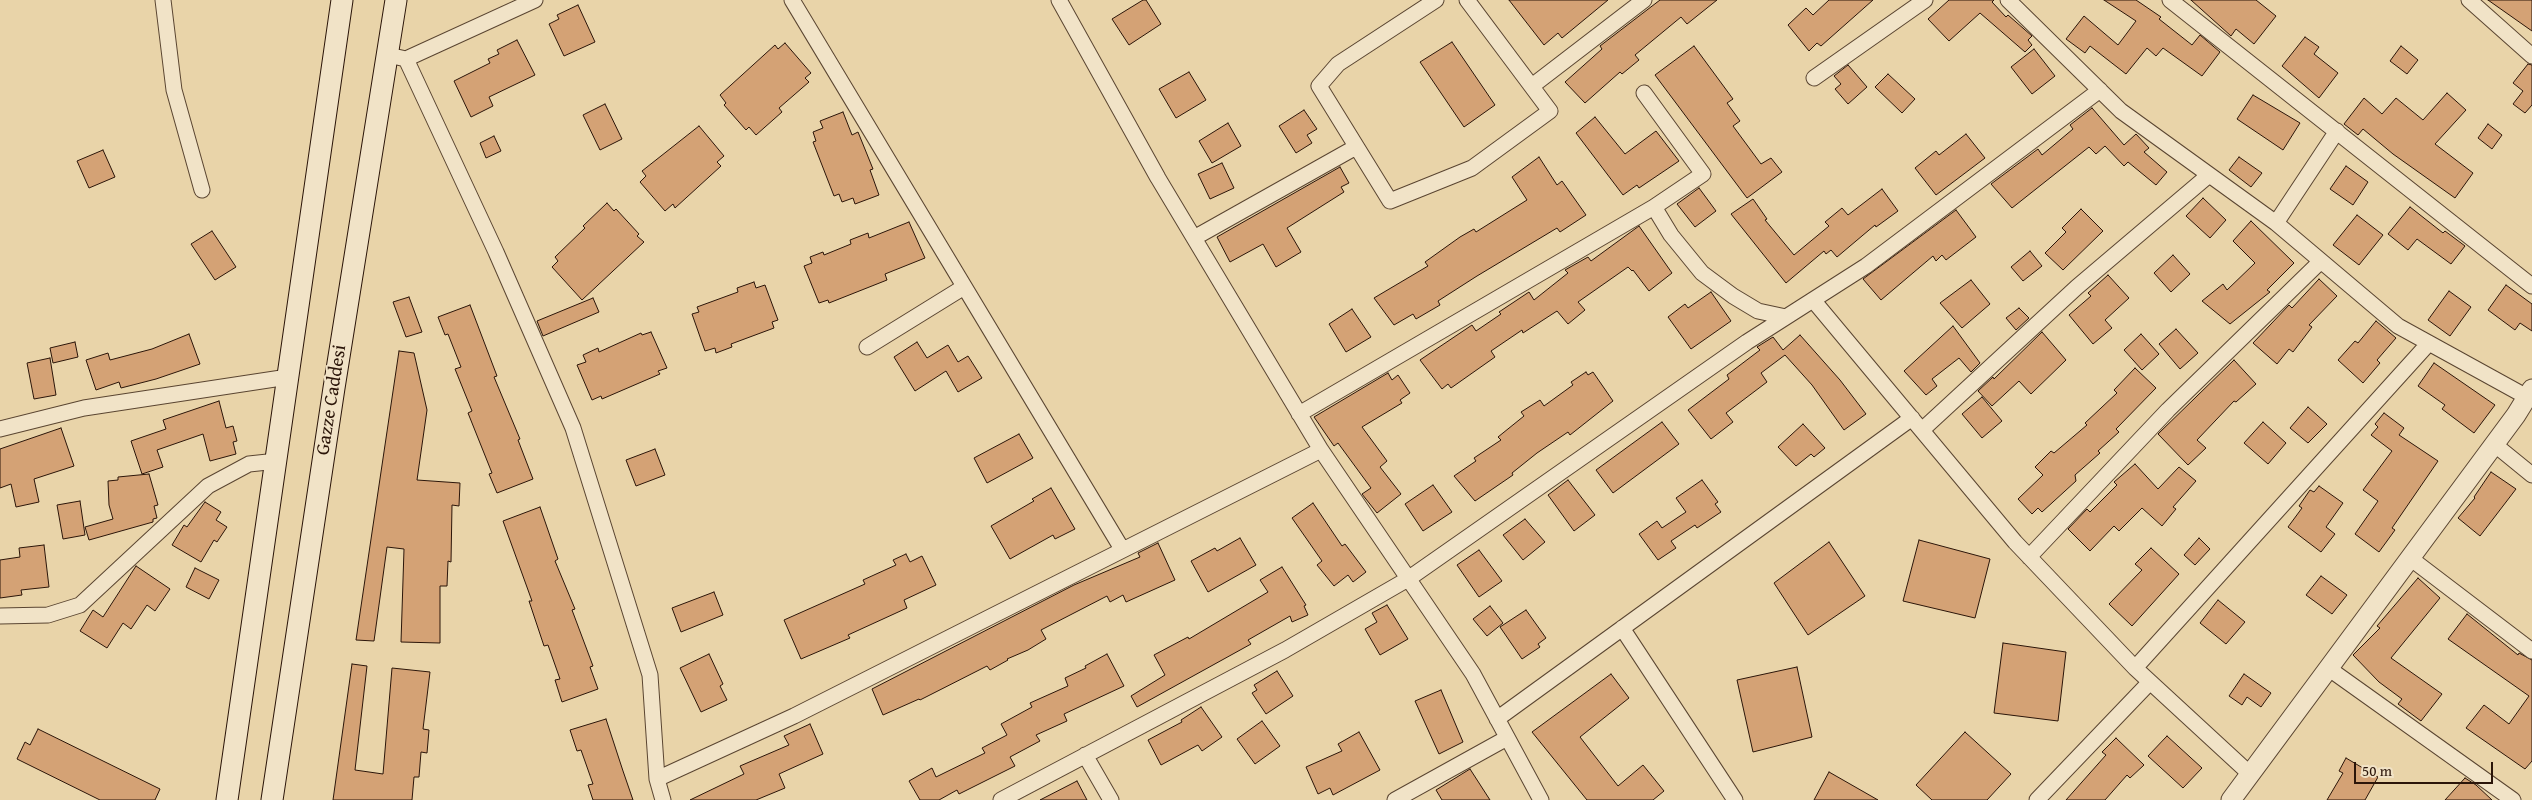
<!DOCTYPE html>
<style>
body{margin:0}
#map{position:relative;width:2532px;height:800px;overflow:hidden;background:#e9d4a9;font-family:"Gentium Book Plus",serif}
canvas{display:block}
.scale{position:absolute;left:2354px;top:762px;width:139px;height:22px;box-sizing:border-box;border:2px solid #2b1509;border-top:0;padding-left:6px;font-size:15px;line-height:18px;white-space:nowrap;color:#2b1509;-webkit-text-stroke:4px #f1e3c7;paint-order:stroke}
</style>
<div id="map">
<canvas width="2532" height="800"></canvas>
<div class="scale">50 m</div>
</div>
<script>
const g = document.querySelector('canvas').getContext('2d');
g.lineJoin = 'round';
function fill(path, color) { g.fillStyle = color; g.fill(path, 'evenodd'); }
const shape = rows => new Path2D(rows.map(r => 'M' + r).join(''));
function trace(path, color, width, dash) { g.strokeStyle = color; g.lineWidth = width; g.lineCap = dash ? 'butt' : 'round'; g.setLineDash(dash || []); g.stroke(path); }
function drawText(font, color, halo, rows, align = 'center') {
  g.font = font + ' "Gentium Book Plus",serif'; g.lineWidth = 4; g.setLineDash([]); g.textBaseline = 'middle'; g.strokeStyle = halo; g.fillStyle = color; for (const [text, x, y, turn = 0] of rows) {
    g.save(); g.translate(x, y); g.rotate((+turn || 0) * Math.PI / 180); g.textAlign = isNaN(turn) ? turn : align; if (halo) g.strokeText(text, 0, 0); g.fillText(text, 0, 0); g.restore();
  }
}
const building = shape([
 [1143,0,1146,0,1161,24,1129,45,1112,19,1143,0],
 [1509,0,1608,0,1562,38,1558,33,1544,45,1509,0],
 [1660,0,1717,0,1687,24,1681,17,1635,55,1639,60,1622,74,1620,72,1585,103,1565,82,1602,49,1600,46,1660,0],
 [1829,0,1873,0,1821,46,1817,43,1809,51,1788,25,1806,8,1813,15,1829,0],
 [1949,0,1994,0,1992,2,2006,17,2008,15,2032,36,2028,40,2032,45,2025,52,1980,13,1949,41,1928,19,1949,0],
 [2104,0,2136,0,2161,17,2159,19,2192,45,2200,35,2220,52,2202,76,2163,48,2156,56,2147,48,2126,74,2090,46,2085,53,2066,39,2084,16,2118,45,2136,21,2104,0],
 [2191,0,2256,0,2276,16,2254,44,2236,29,2231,36,2191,0],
 [2488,0,2532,0,2532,31,2488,0],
 [578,5,595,42,564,56,549,24,559,19,557,15,578,5],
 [2305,37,2319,47,2314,54,2338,73,2319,98,2282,66,2305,37],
 [517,40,535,75,489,97,493,106,471,117,454,81,490,63,488,59,499,54,497,50,517,40],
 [1452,42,1495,105,1464,127,1420,62,1452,42],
 [785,43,811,73,805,78,809,82,779,108,782,112,756,135,749,127,746,130,724,105,726,103,720,95,775,45,778,49,785,43],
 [1694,46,1733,99,1727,103,1740,121,1733,126,1761,164,1771,158,1782,172,1747,198,1655,75,1694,46],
 [2401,46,2418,60,2407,74,2390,61,2401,46],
 [2034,49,2055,76,2032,94,2011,67,2034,49],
 [2528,64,2532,65,2532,105,2525,113,2513,104,2523,91,2513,83,2528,64],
 [1848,65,1867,87,1848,104,1835,89,1841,84,1834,76,1848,65],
 [1189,72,1206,100,1176,118,1159,89,1189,72],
 [1888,74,1915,99,1902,113,1875,87,1888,74],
 [2447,93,2466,110,2435,144,2473,173,2455,198,2393,154,2363,129,2358,135,2344,124,2364,98,2382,114,2396,98,2423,120,2447,93],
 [2253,95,2300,123,2283,150,2237,119,2253,95],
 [605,104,622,139,600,150,583,115,605,104],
 [2092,108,2124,145,2136,134,2149,148,2144,152,2167,172,2156,185,2128,162,2124,166,2105,146,2096,154,2089,147,2012,208,1991,184,2038,149,2042,155,2073,129,2070,125,2092,108],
 [1304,110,1317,129,1307,135,1312,143,1296,153,1279,126,1304,110],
 [843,112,852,135,858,132,873,169,870,170,879,195,855,204,853,198,842,202,839,194,834,196,813,142,816,141,813,132,823,128,820,121,843,112],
 [1595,117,1625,154,1656,131,1679,161,1639,188,1637,185,1623,195,1576,133,1595,117],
 [1228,123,1241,146,1212,163,1199,141,1228,123],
 [2488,124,2502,135,2492,149,2478,138,2488,124],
 [699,126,724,156,717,162,721,166,675,208,673,204,665,211,640,182,646,176,642,171,699,126],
 [1966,134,1985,158,1936,195,1915,168,1936,151,1939,155,1966,134],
 [494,136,501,151,486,158,480,143,494,136],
 [103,150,115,177,89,188,77,161,103,150],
 [1539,157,1557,185,1562,181,1586,215,1560,232,1557,228,1477,276,1438,301,1440,305,1416,319,1413,314,1394,325,1374,298,1428,266,1425,262,1460,237,1474,229,1476,232,1527,200,1512,177,1539,157],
 [2239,157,2262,173,2251,187,2229,170,2239,157],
 [1222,163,1234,188,1210,199,1198,174,1222,163],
 [2346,166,2368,182,2353,205,2330,189,2346,166],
 [1340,167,1349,183,1341,187,1344,192,1287,228,1301,252,1276,267,1263,244,1230,262,1217,237,1340,167],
 [1699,188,1716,211,1695,227,1677,204,1699,188],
 [1882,189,1898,211,1876,227,1875,225,1837,257,1831,250,1826,254,1824,251,1786,283,1731,214,1753,199,1767,219,1765,220,1794,255,1829,226,1825,222,1842,208,1848,215,1882,189],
 [2203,198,2226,220,2210,238,2186,216,2203,198],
 [607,203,614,211,616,209,639,234,637,236,644,242,582,300,552,267,558,261,555,257,585,228,583,226,607,203],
 [2410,207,2443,233,2445,231,2465,246,2451,264,2417,239,2408,250,2388,234,2410,207],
 [2081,209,2103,231,2063,270,2045,253,2066,232,2062,228,2081,209],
 [1956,210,1976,237,1946,260,1942,255,1936,261,1933,256,1881,300,1863,279,1956,210],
 [2357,215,2383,235,2359,265,2333,245,2357,215],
 [2251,221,2294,263,2267,290,2270,292,2230,324,2202,301,2223,284,2227,290,2255,263,2233,241,2251,221],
 [909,222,925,258,885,274,887,280,829,303,828,300,819,303,804,266,812,263,810,257,823,252,824,255,851,244,850,240,868,233,869,238,909,222],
 [1639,226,1672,273,1649,291,1633,270,1632,271,1628,267,1578,302,1585,310,1568,324,1557,311,1523,333,1522,330,1491,351,1495,357,1451,388,1448,384,1442,389,1420,360,1472,325,1476,331,1501,314,1499,312,1529,292,1534,300,1568,273,1565,270,1588,257,1591,261,1639,226],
 [212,231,236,267,215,280,191,244,212,231],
 [2030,251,2042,266,2023,281,2011,267,2030,251],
 [2173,255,2190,274,2171,292,2154,273,2173,255],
 [2108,275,2129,298,2105,320,2112,328,2093,344,2069,315,2091,296,2088,293,2108,275],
 [2319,279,2337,296,2309,325,2312,327,2293,352,2289,349,2277,364,2253,343,2289,305,2292,308,2319,279],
 [1971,280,1990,304,1962,328,1940,303,1971,280],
 [754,282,756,288,765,285,778,320,772,322,774,328,731,344,732,347,716,353,715,348,705,351,692,314,699,312,697,307,738,292,737,288,754,282],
 [2506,285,2532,304,2532,331,2520,323,2515,330,2488,310,2506,285],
 [2449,291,2471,307,2450,336,2428,320,2449,291],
 [1711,292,1731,321,1691,349,1668,317,1685,304,1688,308,1711,292],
 [409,297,422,332,406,337,393,302,409,297],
 [593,298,599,312,543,336,537,321,593,298],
 [470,305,497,376,494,377,520,439,518,440,533,479,497,493,489,474,492,473,468,413,472,411,455,369,461,367,448,334,445,335,438,317,470,305],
 [2019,308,2029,318,2016,330,2006,318,2019,308],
 [1352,309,1371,337,1346,352,1329,324,1352,309],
 [2376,321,2396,338,2377,360,2380,363,2363,383,2338,360,2355,341,2358,343,2376,321],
 [1953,326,1980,363,1971,372,1959,358,1932,379,1937,386,1926,395,1904,371,1953,326],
 [2176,329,2198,353,2180,369,2159,344,2176,329],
 [651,332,667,368,658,371,660,374,602,399,601,396,592,400,577,365,586,362,583,355,598,348,599,352,641,333,642,335,651,332],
 [2042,332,2066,360,2031,394,2019,381,1992,406,1978,391,1993,377,1994,379,2042,332],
 [189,334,200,364,156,379,121,388,119,382,96,390,86,360,108,353,110,360,152,349,189,334],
 [2141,334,2159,354,2142,370,2124,350,2141,334],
 [1800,335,1840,380,1866,414,1844,430,1812,385,1785,355,1761,373,1767,382,1726,413,1733,422,1711,439,1688,410,1729,379,1727,375,1760,350,1757,347,1773,337,1783,350,1800,335],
 [75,342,78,357,53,363,50,348,75,342],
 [917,342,927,358,948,345,958,362,968,356,982,378,958,392,946,371,915,391,894,357,917,342],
 [399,351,414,353,427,410,417,480,460,483,459,506,452,505,451,562,448,561,447,586,440,586,440,643,401,642,404,549,387,547,374,641,356,640,399,351],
 [50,358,56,395,34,399,27,363,50,358],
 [2234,360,2256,384,2236,402,2234,401,2197,440,2206,448,2188,465,2158,434,2234,360],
 [2434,363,2495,405,2474,433,2442,409,2445,405,2418,386,2434,363],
 [2135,368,2156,388,2116,429,2119,432,2098,451,2100,453,2075,475,2076,481,2042,512,2038,508,2032,514,2018,499,2043,475,2035,467,2051,451,2054,453,2087,425,2085,423,2117,393,2114,390,2135,368],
 [1586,372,1588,375,1593,372,1613,401,1570,435,1568,432,1537,453,1512,473,1513,475,1475,501,1454,476,1476,461,1474,458,1501,440,1498,437,1524,416,1521,412,1540,400,1544,406,1573,385,1571,382,1586,372],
 [1388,373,1392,380,1398,375,1410,393,1400,400,1402,403,1362,427,1387,461,1380,467,1401,494,1377,513,1362,494,1371,488,1338,443,1334,446,1314,417,1388,373],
 [1982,397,2002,421,1982,438,1962,414,1982,397],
 [219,401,226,428,233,426,237,441,233,442,236,454,210,461,203,434,157,450,163,467,142,474,131,441,166,429,163,420,219,401],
 [2308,407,2327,424,2308,443,2290,428,2308,407],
 [2384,413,2404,428,2399,435,2438,461,2392,528,2395,530,2379,552,2355,534,2378,501,2363,490,2392,451,2371,435,2378,427,2375,424,2384,413],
 [1662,422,1679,444,1613,493,1596,470,1662,422],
 [2263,422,2286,443,2268,464,2244,443,2263,422],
 [1803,424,1825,448,1814,457,1811,454,1796,466,1778,447,1803,424],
 [61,428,74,466,34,479,39,502,16,507,11,484,0,488,0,449,61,428],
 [1019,434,1033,458,987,483,974,458,1019,434],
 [655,449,665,475,636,486,626,460,655,449],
 [2135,464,2158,489,2179,467,2196,481,2173,507,2176,509,2162,526,2142,508,2119,531,2114,526,2090,551,2068,529,2087,509,2090,512,2117,485,2114,482,2135,464],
 [2491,472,2516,489,2480,536,2458,518,2475,498,2474,497,2491,472],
 [149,474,158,505,154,506,157,518,153,519,153,522,89,540,85,527,113,519,109,505,108,481,118,480,118,477,149,474],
 [1568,480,1595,515,1574,531,1548,495,1568,480],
 [1702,480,1718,502,1715,504,1721,512,1697,528,1695,525,1671,541,1676,548,1658,560,1639,534,1657,521,1662,528,1686,512,1676,498,1702,480],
 [1433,485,1452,512,1423,531,1405,504,1433,485],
 [2319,486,2343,503,2326,527,2335,534,2321,552,2288,527,2302,508,2299,506,2310,490,2314,492,2319,486],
 [1051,488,1075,529,1055,539,1053,535,1010,559,991,526,1034,501,1032,499,1051,488],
 [80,501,85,535,63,539,57,505,80,501],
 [205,502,221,512,216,520,227,527,217,542,214,540,201,562,172,545,184,525,187,527,205,502],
 [1313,503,1342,546,1345,544,1366,572,1353,582,1348,575,1334,586,1317,565,1322,561,1292,518,1313,503],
 [540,507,558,559,555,561,575,609,572,610,593,666,590,667,598,689,562,702,555,680,560,679,548,645,544,646,529,601,532,601,503,521,540,507],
 [1525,519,1545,542,1523,560,1503,535,1525,519],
 [1240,538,1256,565,1208,592,1191,561,1215,548,1217,551,1240,538],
 [2199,538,2210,549,2195,565,2184,555,2199,538],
 [1919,540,1990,559,1975,618,1903,601,1919,540],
 [1829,542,1865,596,1808,635,1774,583,1829,542],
 [1158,543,1175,580,1126,602,1123,595,1110,602,1107,596,1041,630,1046,639,1028,650,1007,659,1008,660,990,670,987,666,920,700,919,699,883,715,872,689,1074,585,1140,557,1138,553,1158,543],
 [44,545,49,587,21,590,22,595,0,598,0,560,20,557,19,548,44,545],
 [2151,548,2179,574,2132,626,2109,604,2142,570,2135,564,2151,548],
 [1479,550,1502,581,1479,597,1457,565,1479,550],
 [906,554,910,562,922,556,936,585,904,600,907,608,848,635,850,638,801,659,784,620,865,584,863,580,896,565,893,560,906,554],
 [136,566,170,589,155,611,147,605,131,629,123,623,107,648,80,631,93,610,103,617,136,566],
 [1282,567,1306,605,1304,606,1308,615,1292,622,1290,616,1248,640,1251,644,1137,707,1131,696,1165,675,1154,655,1188,637,1189,639,1268,592,1260,580,1282,567],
 [195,568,219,580,209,599,186,587,195,568],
 [2321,576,2347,595,2332,614,2306,595,2321,576],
 [2418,578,2440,598,2391,658,2442,694,2421,721,2398,704,2402,699,2379,682,2353,655,2380,628,2377,626,2418,578],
 [714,592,723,615,681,632,672,608,714,592],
 [2218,600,2245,622,2226,644,2200,623,2218,600],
 [1387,605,1408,639,1380,655,1365,629,1377,622,1372,613,1387,605],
 [1490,606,1503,623,1487,636,1473,619,1490,606],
 [1526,610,1546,638,1538,644,1540,647,1522,659,1500,627,1526,610],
 [2467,614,2518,655,2519,653,2532,660,2532,761,2525,769,2466,728,2484,705,2509,724,2529,696,2448,639,2467,614],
 [2003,643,2066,652,2058,721,1994,713,2003,643],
 [709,654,723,684,720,686,727,700,701,712,680,668,709,654],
 [1107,654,1124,686,1064,714,1067,721,1036,735,1040,741,1010,757,1015,766,959,794,957,790,939,800,920,800,909,781,932,768,936,777,985,753,982,748,1007,735,1001,724,1032,707,1030,703,1068,686,1065,678,1086,668,1085,666,1107,654],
 [352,664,367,666,355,770,383,774,392,668,430,672,423,729,429,730,427,753,421,752,419,777,414,777,412,800,333,800,352,664],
 [1797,667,1812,737,1753,752,1737,680,1797,667],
 [1277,671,1293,696,1266,714,1252,693,1257,690,1254,685,1277,671],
 [1611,674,1629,698,1580,737,1618,786,1643,765,1664,791,1653,800,1587,800,1532,732,1611,674],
 [2244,674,2271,693,2261,707,2247,697,2242,705,2229,696,2244,674],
 [1441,690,1463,742,1439,754,1415,701,1441,690],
 [1201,707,1222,737,1202,751,1198,745,1161,765,1148,740,1182,722,1181,720,1201,707],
 [606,719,623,771,633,800,593,800,588,785,593,784,581,750,577,751,570,730,606,719],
 [1262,721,1280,746,1255,764,1237,739,1262,721],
 [810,724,823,754,779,774,785,788,756,800,690,800,744,774,740,766,789,745,784,736,810,724],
 [38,729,160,789,155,800,100,800,17,759,25,742,30,745,38,729],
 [1359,732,1380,770,1333,795,1330,788,1318,794,1306,767,1342,751,1338,744,1359,732],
 [1965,732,2011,774,1987,800,1932,800,1916,785,1965,732],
 [2167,736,2202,768,2183,788,2148,756,2167,736],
 [2116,738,2144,765,2130,778,2127,775,2105,800,2066,800,2106,755,2102,752,2116,738],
 [2346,758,2378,777,2365,800,2327,800,2343,773,2339,771,2346,758],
 [1470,769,1490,800,1442,800,1436,790,1470,769],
 [1829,772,1878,800,1814,800,1829,772],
 [2465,778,2476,785,2492,800,2445,800,2465,778],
 [1077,781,1087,800,1040,800,1077,781]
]);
fill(building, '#d4a275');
trace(building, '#2b1509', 1);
const minor = shape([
 [163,0,174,90,202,190],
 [792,0,1122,549],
 [1059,0,1158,178,1321,450,1473,674,1541,800],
 [1436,0,1338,64,1319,86,1390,201,1472,168,1550,111,1467,0],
 [2008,0,2121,111,2276,223,2398,326,2527,397],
 [2170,0,2532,286],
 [2469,0,2532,56],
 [397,57,406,59,535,0],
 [406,59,496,252,573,428,650,675,657,779,663,800],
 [1814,78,1925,0],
 [1532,86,1644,0],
 [1644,93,1703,174,1654,207],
 [2276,223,2337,131],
 [1194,238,1356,147],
 [1813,300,2015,542,2135,668,2250,774],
 [867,347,964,287],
 [1299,414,1654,207,1671,235,1702,273,1733,296,1758,311,1786,317],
 [0,429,84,408,288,377],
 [1922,430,2077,287,2209,175],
 [2494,444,2532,475],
 [2029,557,2168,410,2321,261],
 [2410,558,2532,651],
 [0,616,48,615,80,605,208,486,249,464,277,461],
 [1622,628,1735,800],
 [2135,668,2429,343],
 [2328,668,2513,800],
 [1497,719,1912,418],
 [1085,755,1111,800],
 [657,779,794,716,1321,450],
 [1001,800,1285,650,1408,579,1747,342,1866,266,2100,90],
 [1395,800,1507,738],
 [2037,800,2150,682]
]);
const tertiary = shape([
 [2231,800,2516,415,2532,389]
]);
const secondary = shape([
 [227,800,342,0],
 [272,800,334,388,396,0]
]);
trace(minor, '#5a4531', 17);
trace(tertiary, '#5a4531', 21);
trace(secondary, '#2b1509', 23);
trace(minor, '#f1e3c7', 15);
trace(tertiary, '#f1e3c7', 19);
trace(secondary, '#f1e3c7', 21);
drawText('19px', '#2b1509', '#f1e3c7', [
 ["Gazze Caddesi",332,400,-81]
]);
</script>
